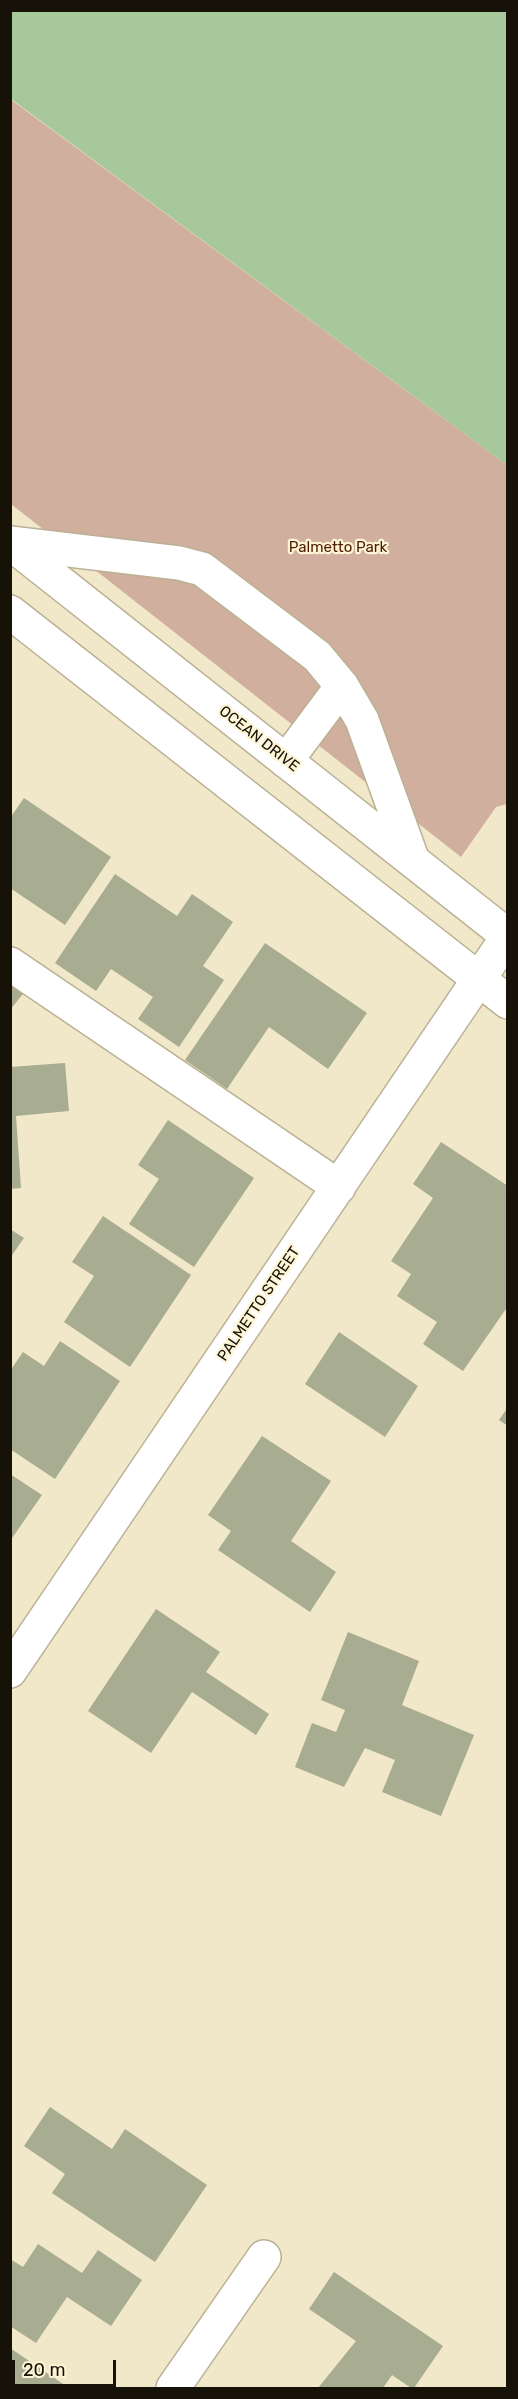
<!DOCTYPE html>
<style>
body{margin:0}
#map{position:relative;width:518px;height:2399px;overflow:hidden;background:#f1e7c9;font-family:Rubik,sans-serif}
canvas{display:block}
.frame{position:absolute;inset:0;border:12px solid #161208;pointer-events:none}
.scale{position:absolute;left:12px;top:2360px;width:104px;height:27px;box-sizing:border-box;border:3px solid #161208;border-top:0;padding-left:8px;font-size:18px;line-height:21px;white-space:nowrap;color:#161208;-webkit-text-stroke:4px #fef4d6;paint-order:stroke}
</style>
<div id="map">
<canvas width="518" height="2399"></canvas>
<div class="frame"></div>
<div class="scale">20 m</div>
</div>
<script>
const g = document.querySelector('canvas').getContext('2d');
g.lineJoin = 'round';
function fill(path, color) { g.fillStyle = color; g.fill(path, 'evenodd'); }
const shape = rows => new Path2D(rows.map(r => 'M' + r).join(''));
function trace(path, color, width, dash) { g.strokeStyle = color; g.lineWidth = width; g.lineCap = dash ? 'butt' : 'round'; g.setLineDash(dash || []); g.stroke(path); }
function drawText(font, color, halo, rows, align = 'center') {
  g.font = font + ' Rubik,sans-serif'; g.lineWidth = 4.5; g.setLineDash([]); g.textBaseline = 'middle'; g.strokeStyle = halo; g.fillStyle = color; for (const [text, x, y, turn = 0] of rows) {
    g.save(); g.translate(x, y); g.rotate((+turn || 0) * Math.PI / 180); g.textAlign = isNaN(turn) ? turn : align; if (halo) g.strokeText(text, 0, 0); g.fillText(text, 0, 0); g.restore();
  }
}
fill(shape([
 [10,99,507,465,507,804,496,807,461,857,11,504]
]), '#d1af9f');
fill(shape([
 [11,10,507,11,507,465,11,99]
]), '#a7c89a');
fill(shape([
 [24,798,111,857,65,925,10,888,10,818],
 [115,874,177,916,192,894,233,922,203,966,224,980,179,1047,138,1019,153,997,111,969,96,991,55,963],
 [265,943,367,1013,328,1069,269,1027,227,1089,185,1060],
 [10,979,26,990,10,1010],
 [65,1063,69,1111,16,1116,21,1188,10,1189,10,1067],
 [168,1120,254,1178,194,1267,129,1224,159,1179,138,1165],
 [441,1142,508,1186,508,1306,463,1371,423,1344,437,1322,397,1296,411,1274,391,1261,433,1198,413,1184],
 [103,1216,191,1275,130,1367,64,1322,94,1276,72,1262],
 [10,1229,24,1238,10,1258],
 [339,1332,418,1386,385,1437,305,1384],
 [60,1341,120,1381,55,1479,10,1449,10,1371,23,1352,44,1366],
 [508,1407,508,1426,499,1420],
 [262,1436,331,1481,291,1541,336,1572,310,1612,218,1550,231,1531,208,1515],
 [10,1474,42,1495,10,1541],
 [156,1609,220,1652,206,1672,269,1714,256,1735,192,1692,151,1753,88,1711],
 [348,1632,419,1661,402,1705,474,1735,441,1816,382,1792,395,1760,365,1748,344,1787,295,1767,312,1723,336,1732,345,1710,321,1700],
 [50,2107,112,2149,125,2129,207,2185,155,2262,52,2193,65,2174,24,2146],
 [38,2244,82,2273,98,2250,142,2280,111,2326,67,2297,36,2343,10,2326,10,2259,23,2267],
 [334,2272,443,2346,414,2388,411,2388,392,2375,383,2388,318,2388,356,2341,309,2309],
 [10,2348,69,2388,10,2388]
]), '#a8ac90');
const minor = shape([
 [10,543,179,563,202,569,317,656,342,686,362,720,413,861],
 [286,761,342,686],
 [10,964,339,1187],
 [10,1671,508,936],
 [173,2388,264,2257]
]);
const major = shape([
 [10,543,508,936],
 [10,612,508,1002]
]);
trace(minor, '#bab094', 36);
trace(major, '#bab094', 36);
trace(minor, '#fff', 33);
trace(major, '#fff', 33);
drawText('15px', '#4d1d01', '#fef4d6', [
 ["Palmetto Park",338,548]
]);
drawText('15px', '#161208', '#fef4d6', [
 ["OCEAN DRIVE",259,739,38],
 ["PALMETTO STREET",259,1304,-56]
]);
</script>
